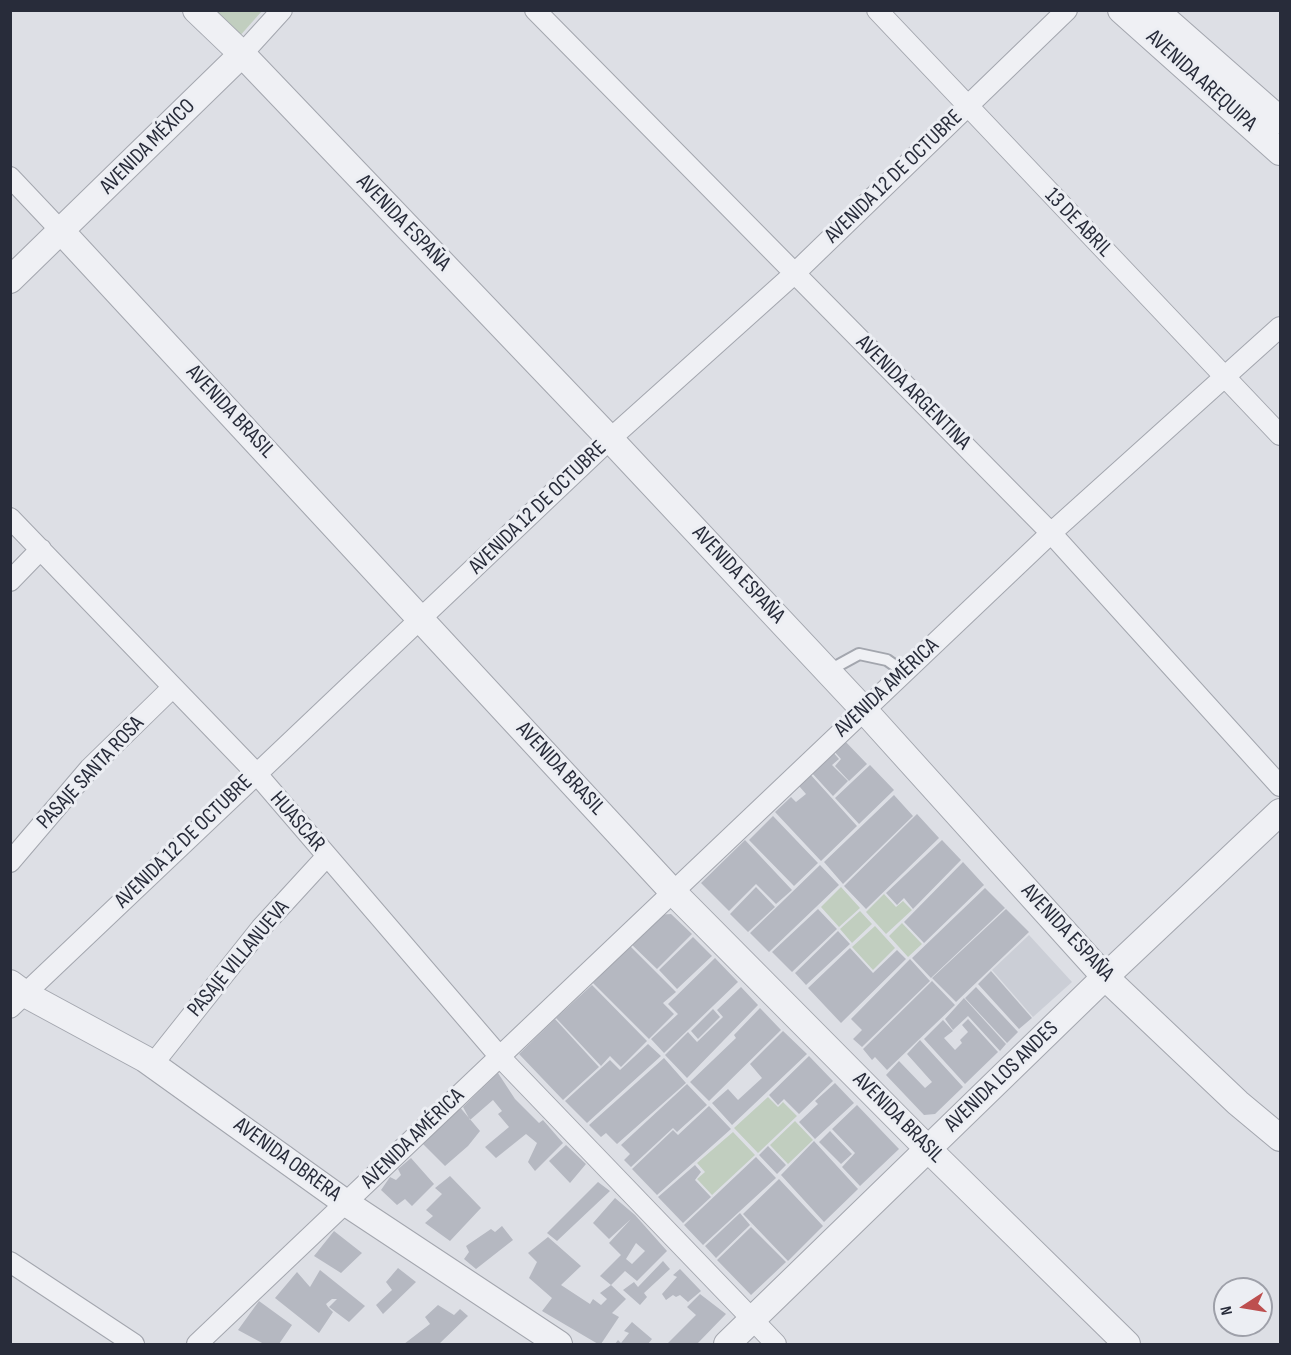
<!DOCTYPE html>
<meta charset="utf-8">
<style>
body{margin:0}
#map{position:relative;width:1291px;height:1355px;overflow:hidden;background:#dddfe5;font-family:"Sofia Sans Condensed",sans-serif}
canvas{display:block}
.frame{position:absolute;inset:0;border:12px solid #282c3a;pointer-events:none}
.north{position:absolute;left:1213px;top:1277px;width:60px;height:60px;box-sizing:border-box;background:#eceef3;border:2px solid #9ea0a9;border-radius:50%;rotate:258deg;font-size:16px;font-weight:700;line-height:24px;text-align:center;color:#282c3a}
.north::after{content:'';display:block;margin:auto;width:21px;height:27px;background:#bd4f4f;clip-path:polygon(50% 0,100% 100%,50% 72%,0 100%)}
</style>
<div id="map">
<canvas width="1291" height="1355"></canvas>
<div class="frame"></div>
<div class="north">N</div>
</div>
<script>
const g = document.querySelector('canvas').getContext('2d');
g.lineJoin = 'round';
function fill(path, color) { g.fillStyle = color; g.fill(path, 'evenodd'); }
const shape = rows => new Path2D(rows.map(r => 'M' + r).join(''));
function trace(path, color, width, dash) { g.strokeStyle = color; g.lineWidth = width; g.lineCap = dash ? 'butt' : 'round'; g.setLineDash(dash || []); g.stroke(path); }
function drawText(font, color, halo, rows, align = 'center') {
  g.font = font + ' "Sofia Sans Condensed",sans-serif'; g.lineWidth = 6; g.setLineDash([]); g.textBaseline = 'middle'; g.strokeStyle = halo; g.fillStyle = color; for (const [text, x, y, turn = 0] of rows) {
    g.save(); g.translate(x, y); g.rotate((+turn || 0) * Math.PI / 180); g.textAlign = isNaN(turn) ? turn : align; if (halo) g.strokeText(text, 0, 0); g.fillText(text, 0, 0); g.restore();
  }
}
fill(shape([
 [1029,935,1072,982,1033,1017,992,970]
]), '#cbced6');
fill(shape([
 [209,11,262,11,238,38],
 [841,887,860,908,839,927,821,907],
 [884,894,896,907,903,901,912,910,886,934,866,912],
 [860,911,872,924,852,943,840,929],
 [902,923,922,944,908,957,889,936],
 [875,926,895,948,873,970,852,947],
 [768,1097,778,1107,783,1102,797,1116,758,1153,734,1128],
 [795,1121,813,1140,788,1164,770,1145],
 [733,1132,755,1155,712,1195,697,1179,705,1172,697,1163]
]), '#c1cebf');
fill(shape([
 [843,739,867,764,849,781,835,766,841,759,833,750],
 [832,751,839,759,832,765,848,781,833,796,811,772],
 [870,765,894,790,859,824,835,798],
 [810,774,857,826,821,861,775,812,791,797,796,802,806,794,799,786],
 [894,795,913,816,843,884,824,862],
 [917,814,939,838,866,909,844,886],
 [773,816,818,863,794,886,749,840],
 [745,840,792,890,776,904,756,884,729,911,701,883],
 [942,840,961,860,913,909,904,898,897,905,886,893],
 [963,862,984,885,924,943,904,922],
 [820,865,839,885,769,952,750,933],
 [756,887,775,907,748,932,730,914],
 [985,888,1005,908,931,978,912,958],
 [818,909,837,929,792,972,772,952],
 [1006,909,1029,932,956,1002,932,978],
 [671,914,692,934,657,969,630,943,656,915],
 [838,931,850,944,806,985,795,973],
 [693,937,712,956,677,989,659,970],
 [629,945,676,992,663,1003,674,1014,649,1039,593,983],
 [850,948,873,973,897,950,906,959,841,1023,808,988],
 [715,958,738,982,664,1053,651,1039,678,1014,668,1004],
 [910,959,930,981,862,1047,853,1039,862,1030,851,1019],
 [991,971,1032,1018,1019,1029,978,984],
 [932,981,955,1005,887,1070,875,1057,872,1060,863,1049],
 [592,985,647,1041,621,1067,610,1056,601,1066,556,1018],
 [741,987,758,1005,687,1078,665,1055,688,1032,697,1042,723,1017,717,1010],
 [976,987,1018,1032,1007,1043,965,998],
 [964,998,1006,1044,1000,1051,968,1016,953,1030,945,1019],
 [760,1008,781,1030,709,1101,690,1082,736,1038,734,1035],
 [713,1009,720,1017,698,1039,691,1031],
 [555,1019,599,1067,563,1100,519,1054],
 [968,1019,998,1052,965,1084,924,1039,943,1020,953,1031,944,1038,955,1050,962,1043,960,1040,968,1032,962,1025],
 [783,1031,807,1054,732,1125,712,1103,728,1089,738,1100,762,1078,750,1064],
 [920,1040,963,1087,935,1114,924,1115,886,1075,899,1061,925,1088,932,1082,907,1054],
 [648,1044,661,1056,587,1123,565,1101,610,1060,620,1070],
 [809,1056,833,1081,799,1114,784,1099,778,1105,769,1095],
 [664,1058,686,1083,617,1144,606,1133,601,1137,589,1125],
 [498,1073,515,1099,539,1123,543,1120,563,1143,535,1171,528,1162,537,1143,526,1134,496,1158,485,1147,509,1127,498,1114,502,1111,493,1100,470,1120,463,1107],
 [835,1083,854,1103,815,1139,799,1122,818,1104,815,1101],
 [687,1084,707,1105,677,1132,673,1128,631,1167,624,1160,630,1154,621,1145],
 [458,1105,480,1131,468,1146,445,1166,421,1142],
 [857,1105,899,1149,860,1186,842,1167,855,1153,832,1129],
 [709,1106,731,1129,657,1195,632,1169,673,1130,678,1135],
 [830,1131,852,1154,841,1164,819,1142],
 [814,1141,858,1189,824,1222,781,1175],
 [566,1145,586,1164,570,1183,549,1161],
 [768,1146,786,1165,777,1174,759,1155],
 [756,1157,776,1178,703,1245,684,1225],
 [411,1158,434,1184,412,1206,405,1199,397,1205,381,1190,390,1177,396,1180,401,1175,398,1169],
 [695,1165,701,1172,695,1180,711,1197,683,1223,658,1197],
 [450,1176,481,1208,450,1241,425,1223,433,1216,426,1210,442,1194,435,1188],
 [779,1179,823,1226,788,1261,743,1214],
 [598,1182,610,1191,557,1241,547,1233],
 [615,1198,635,1215,667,1251,637,1281,625,1271,611,1285,626,1299,612,1313,619,1317,601,1344,598,1344,542,1311,552,1298,529,1278,537,1262,528,1253,548,1237,581,1266,561,1285,590,1304,593,1299,601,1305,607,1299,600,1293,611,1285,600,1276,621,1255,609,1243,631,1219,609,1239,593,1223],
 [636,1243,645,1251,632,1264,626,1259],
 [740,1213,750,1225,716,1258,705,1246],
 [502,1226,513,1240,476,1269,464,1259,469,1252,466,1246,491,1229,495,1232],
 [751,1227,786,1262,751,1295,717,1260],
 [334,1231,362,1253,341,1273,314,1256],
 [663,1261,670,1269,644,1293,647,1297,640,1305,623,1290,634,1282,638,1287],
 [398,1268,416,1282,383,1314,376,1305,392,1290,386,1282],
 [680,1269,701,1291,688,1302,680,1295,676,1297,673,1295,666,1300,662,1294,677,1277,673,1275],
 [320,1270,365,1306,349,1322,329,1307,337,1299,332,1299,326,1304,328,1307,333,1312,319,1333,275,1298,297,1272,310,1287],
 [700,1294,726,1314,697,1344,667,1344,696,1315,687,1307],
 [259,1301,292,1325,279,1344,264,1344,238,1330],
 [438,1305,454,1315,460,1309,468,1316,439,1344,404,1344,430,1324,425,1317],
 [632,1322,652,1339,648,1344,615,1344,618,1340,621,1343,629,1333,624,1331]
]), '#b5b8c1');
const service = shape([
 [828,671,859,654,887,660,904,672]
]);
const minor = shape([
 [535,10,1051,533,1280,786],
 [877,10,1280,435],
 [242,54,282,10],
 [10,177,62,232],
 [10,518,256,773,500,1057,776,1344],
 [10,581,41,549],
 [10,862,90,768,173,687],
 [10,1008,610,439,795,273,1067,10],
 [153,1064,261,928,327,856],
 [10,1262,134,1344],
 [197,1344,1051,533,1280,327]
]);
const tertiary = shape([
 [196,10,242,54,610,439,864,710,1105,977,1238,1103,1280,1138],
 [1121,10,1280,152],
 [1155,10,1280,120],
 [62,232,673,892,928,1149,1127,1344],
 [10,280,242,54],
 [10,983,25,994,145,1059,346,1203,559,1344],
 [727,1344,1105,977,1280,812]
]);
trace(service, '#a3a6ae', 14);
trace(minor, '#a3a6ae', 22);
trace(tertiary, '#a3a6ae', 28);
trace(service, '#eff0f4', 10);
trace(minor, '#eff0f4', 20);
trace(tertiary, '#eff0f4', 26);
drawText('22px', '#282c3a', '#eceef3', [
 ["AVENIDA AREQUIPA",1201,81,42],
 ["AVENIDA MÉXICO",148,147,-45],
 ["AVENIDA 12 DE OCTUBRE",894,177,-44],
 ["AVENIDA ESPAÑA",403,223,46],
 ["13 DE ABRIL",1078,223,46],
 ["AVENIDA ARGENTINA",913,393,45],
 ["AVENIDA BRASIL",230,412,47],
 ["AVENIDA 12 DE OCTUBRE",538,508,-44],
 ["AVENIDA ESPAÑA",738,575,47],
 ["AVENIDA AMÉRICA",887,688,-43],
 ["AVENIDA BRASIL",560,769,47],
 ["PASAJE SANTA ROSA",91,773,-47],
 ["HUASCAR",297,822,49],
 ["AVENIDA 12 DE OCTUBRE",184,842,-44],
 ["AVENIDA ESPAÑA",1067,933,47],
 ["PASAJE VILLANUEVA",239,959,-50],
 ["AVENIDA LOS ANDES",1002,1077,-44],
 ["AVENIDA BRASIL",898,1118,45],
 ["AVENIDA AMÉRICA",413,1139,-44],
 ["AVENIDA OBRERA",287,1160,36]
]);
</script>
